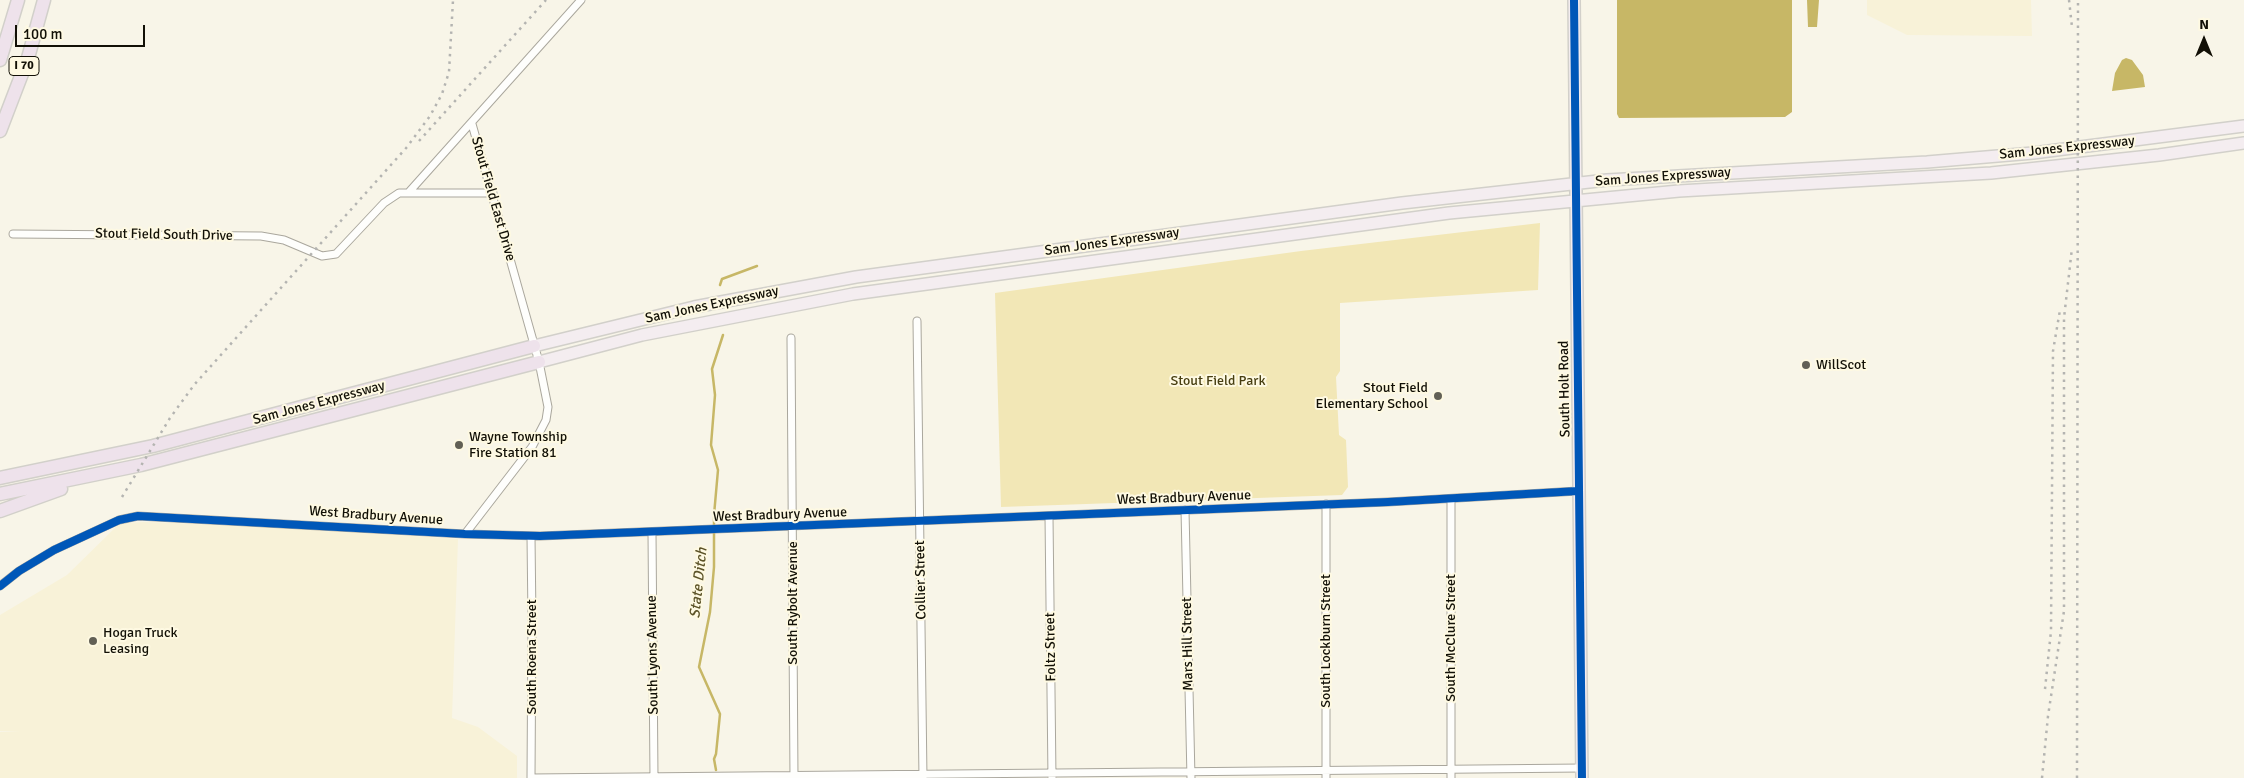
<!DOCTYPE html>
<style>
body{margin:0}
#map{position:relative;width:2244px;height:778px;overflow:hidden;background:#f8f5e8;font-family:Signika,sans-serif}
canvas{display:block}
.north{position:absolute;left:2179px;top:15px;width:50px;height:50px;-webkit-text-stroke:4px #fef9e2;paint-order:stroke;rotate:0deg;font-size:14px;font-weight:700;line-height:20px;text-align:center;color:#121006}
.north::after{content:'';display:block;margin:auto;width:18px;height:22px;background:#121006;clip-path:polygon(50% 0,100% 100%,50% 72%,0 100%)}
.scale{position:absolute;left:15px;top:25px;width:130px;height:22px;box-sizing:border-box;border:2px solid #121006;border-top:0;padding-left:6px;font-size:15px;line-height:18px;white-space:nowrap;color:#121006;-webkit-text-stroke:4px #fef9e2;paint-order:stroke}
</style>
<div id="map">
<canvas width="2244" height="778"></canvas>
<div class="north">N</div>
<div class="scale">100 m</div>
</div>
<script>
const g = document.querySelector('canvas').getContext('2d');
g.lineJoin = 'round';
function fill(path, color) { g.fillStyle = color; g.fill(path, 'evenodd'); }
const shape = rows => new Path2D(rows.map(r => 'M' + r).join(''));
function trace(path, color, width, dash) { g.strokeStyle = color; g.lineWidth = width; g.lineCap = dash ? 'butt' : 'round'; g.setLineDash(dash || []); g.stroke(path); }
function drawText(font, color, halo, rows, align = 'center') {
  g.font = font + ' Signika,sans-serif'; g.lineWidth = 4; g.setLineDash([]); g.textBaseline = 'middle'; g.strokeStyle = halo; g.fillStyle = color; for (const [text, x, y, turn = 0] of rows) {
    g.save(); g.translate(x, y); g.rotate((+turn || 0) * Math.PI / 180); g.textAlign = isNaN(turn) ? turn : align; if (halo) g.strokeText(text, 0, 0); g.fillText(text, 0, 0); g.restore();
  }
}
fill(shape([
 [1867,0,2031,0,2032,36,1907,35,1867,15],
 [146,522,268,526,458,539,452,718,478,727,517,756,517,778,0,778,0,732,20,732,0,731,0,615,67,575,120,523]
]), '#f8f2d8');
fill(shape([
 [1540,223,1538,290,1340,303,1340,371,1336,377,1339,435,1346,440,1348,487,1342,495,1001,507,995,293,1301,251]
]), '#f2e7b6');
fill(shape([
 [1617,0,1792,0,1792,112,1785,117,1619,118,1617,114],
 [1807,0,1819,0,1817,27,1808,27],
 [2126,58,2132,60,2143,75,2145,87,2112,91,2115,73,2122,60]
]), '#c7b766');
trace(shape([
 [720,285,722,279,757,266],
 [716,770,714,759,716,754,720,714,699,667,710,612,714,567,714,515,718,470,711,445,715,395,712,369,723,335]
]), '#c7b766', 2.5);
const street = shape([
 [409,192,581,0],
 [13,234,261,236,284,240,322,256,336,254,384,203,399,193,493,193],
 [917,321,923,778],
 [791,338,794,778],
 [1451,499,1451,778],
 [1185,510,1191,778],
 [1049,516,1052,778],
 [652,532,654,778],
 [465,534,532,447,546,420,548,407,539,362,472,124],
 [531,536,532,621,531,778],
 [0,586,19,571,54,550,119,520,138,516,465,534,540,536,1388,502,1578,491],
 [531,778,1582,768],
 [1326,778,1326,504]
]);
const primary = shape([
 [1574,0,1582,778],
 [534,346,694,307,856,277,1402,203,1607,180,1927,162,2033,153,2244,126],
 [539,362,642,335,853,294,1449,213,1679,191,1991,173,2159,155,2244,143]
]);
const highway = shape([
 [0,60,18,0],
 [0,131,28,58,44,0],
 [0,478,153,446,534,346],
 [0,494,141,465,539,362],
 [0,511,61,489]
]);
trace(street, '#aaa79d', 9);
trace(primary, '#d2d0ca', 14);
trace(highway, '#d2d0ca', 15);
trace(street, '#fefefc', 7);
trace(primary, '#f4edf0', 11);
trace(highway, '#eee2eb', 12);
trace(shape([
 [2069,0,2072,27],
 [419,141,546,0],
 [122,497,170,418,194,385,407,147,430,116,442,94,449,72,453,0],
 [2045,689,2051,631,2053,351,2060,310],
 [2042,778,2048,716,2064,611,2064,318,2072,248],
 [2077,778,2078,0]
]), '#b4b4b1', 2.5, [2.5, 5]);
trace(shape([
 [1574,0,1582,778],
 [0,586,19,571,54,550,119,520,138,516,465,534,540,536,1388,502,1578,491]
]), '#0057b8', 8);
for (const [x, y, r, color] of [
 [1806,365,5,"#626055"],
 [1438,396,5,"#626055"],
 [459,445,5,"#626055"],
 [93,641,5,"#626055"]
]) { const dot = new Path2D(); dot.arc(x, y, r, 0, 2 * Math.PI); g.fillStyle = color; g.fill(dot); trace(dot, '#fef9e2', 2); }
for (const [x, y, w] of [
 [24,66,30]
]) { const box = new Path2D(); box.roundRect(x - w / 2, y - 9.5, w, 19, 4); g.fillStyle = '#fef9e2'; g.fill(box); trace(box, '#121006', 1); }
drawText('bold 12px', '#121006', null, [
 ["I 70",24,66]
]);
drawText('14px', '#121006', '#fef9e2', [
 ["Sam Jones Expressway",2067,148,-6],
 ["Sam Jones Expressway",1663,177,-4],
 ["Stout Field East Drive",493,199,74],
 ["Stout Field South Drive",164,235,1],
 ["Sam Jones Expressway",1112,242,-8],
 ["Sam Jones Expressway",712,305,-12],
 ["South Holt Road",1565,389,-91],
 ["Sam Jones Expressway",319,403,-15],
 ["West Bradbury Avenue",1184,498,-2],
 ["West Bradbury Avenue",780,515,-2],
 ["West Bradbury Avenue",376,516,4],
 ["Collier Street",921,580,-91],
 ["South Rybolt Avenue",793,603,-90],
 ["South McClure Street",1451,638,-90],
 ["South Lockburn Street",1326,641,-90],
 ["Mars Hill Street",1188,644,-91],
 ["Foltz Street",1051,647,-91],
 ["South Lyons Avenue",653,655,-91],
 ["South Roena Street",532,657,-90]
]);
drawText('14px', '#121006', '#fef9e2', [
 ["WillScot",1816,365],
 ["Stout Field",1428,388,"right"],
 ["Elementary School",1428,404,"right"],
 ["Wayne Township",469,437],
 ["Fire Station 81",469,453],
 ["Hogan Truck",103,633],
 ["Leasing",103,649]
], 'left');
drawText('14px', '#473e11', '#fef9e2', [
 ["Stout Field Park",1218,381]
]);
drawText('italic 15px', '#5c5328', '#fef9e2', [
 ["State Ditch",699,583,-84]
]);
</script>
